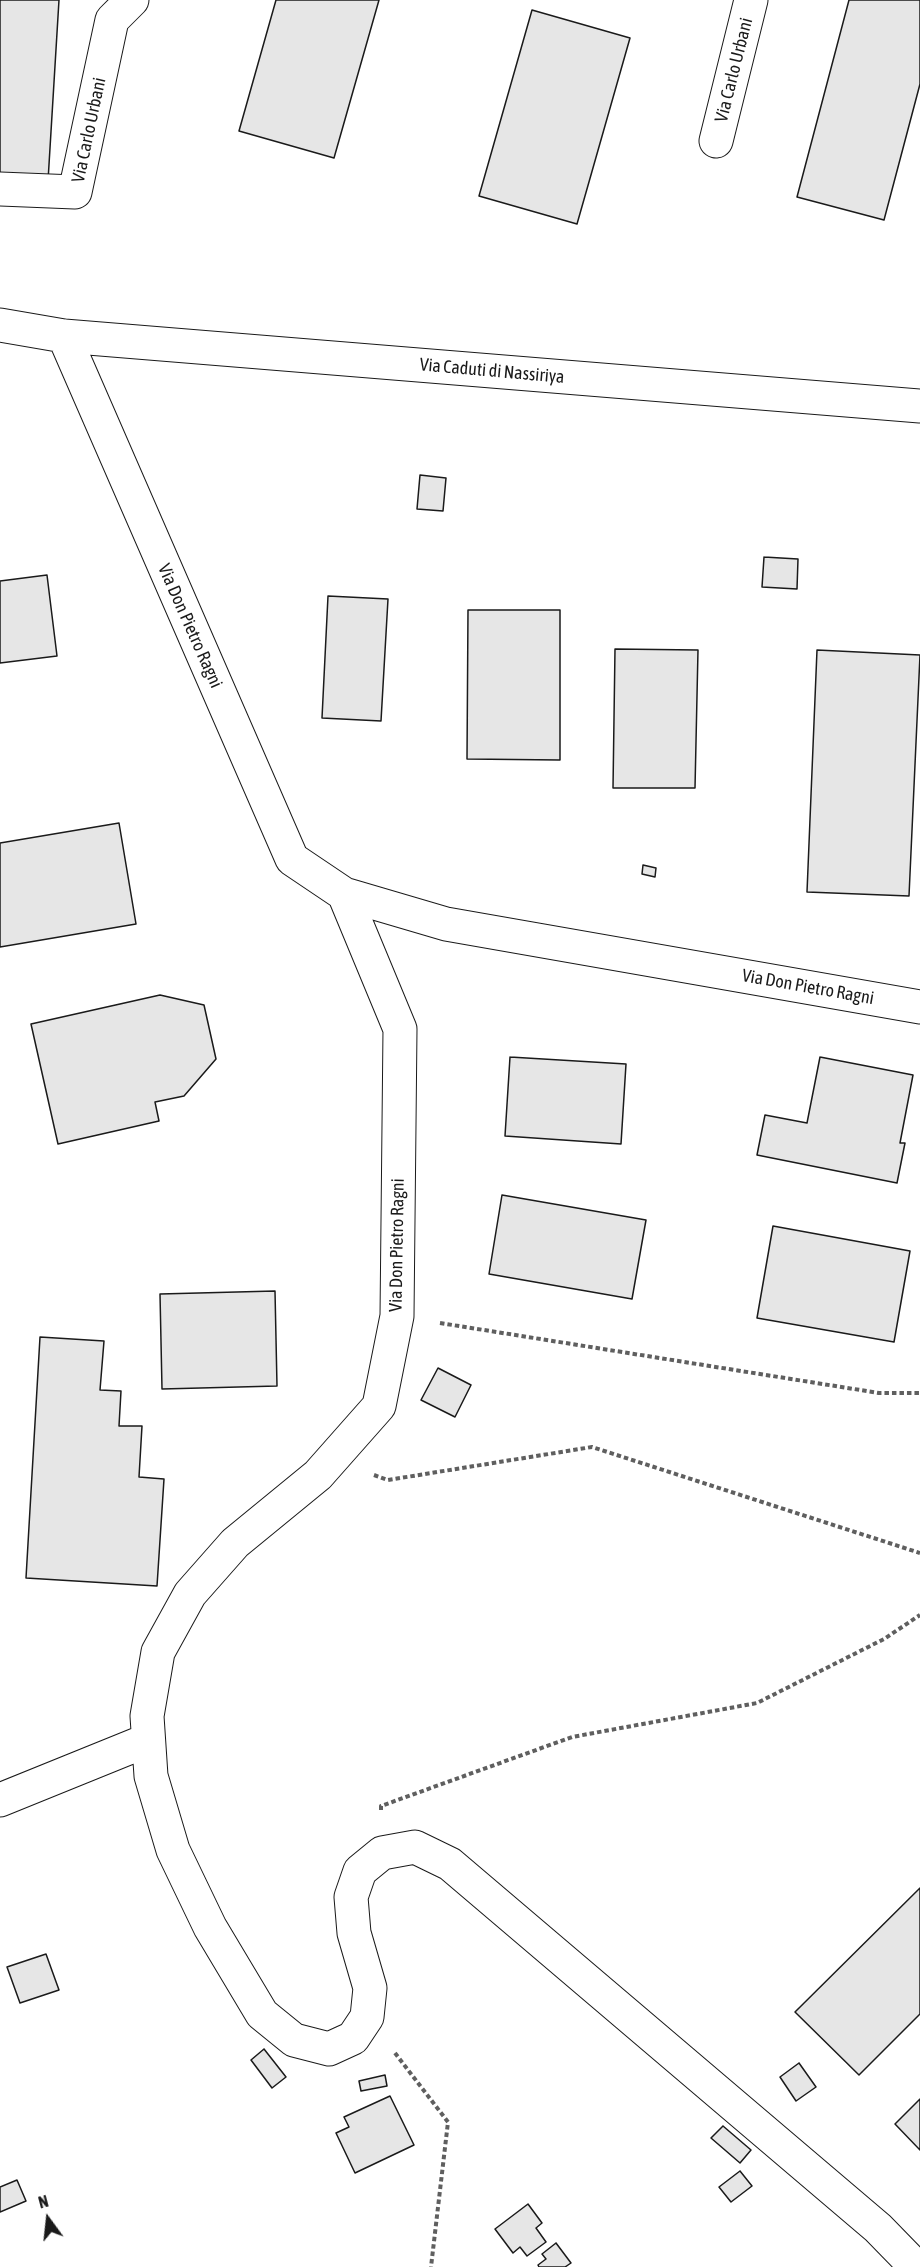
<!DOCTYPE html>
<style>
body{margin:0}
#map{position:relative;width:920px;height:2267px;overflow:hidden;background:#fff;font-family:"Asap Condensed",sans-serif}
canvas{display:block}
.north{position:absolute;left:18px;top:2189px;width:60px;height:60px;-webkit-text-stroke:4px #fff;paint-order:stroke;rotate:345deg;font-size:16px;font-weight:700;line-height:24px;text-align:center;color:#1a1a1a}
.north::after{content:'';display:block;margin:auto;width:21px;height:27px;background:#1a1a1a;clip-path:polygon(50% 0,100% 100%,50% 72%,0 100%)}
</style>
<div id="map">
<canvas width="920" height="2267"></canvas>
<div class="north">N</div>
</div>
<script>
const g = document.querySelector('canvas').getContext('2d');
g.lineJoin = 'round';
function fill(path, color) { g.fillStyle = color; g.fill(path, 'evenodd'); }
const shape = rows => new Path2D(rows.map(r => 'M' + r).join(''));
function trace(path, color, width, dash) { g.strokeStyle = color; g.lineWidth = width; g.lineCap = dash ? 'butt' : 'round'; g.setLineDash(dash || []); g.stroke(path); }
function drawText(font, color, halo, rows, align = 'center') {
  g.font = font + ' "Asap Condensed",sans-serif'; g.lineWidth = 4.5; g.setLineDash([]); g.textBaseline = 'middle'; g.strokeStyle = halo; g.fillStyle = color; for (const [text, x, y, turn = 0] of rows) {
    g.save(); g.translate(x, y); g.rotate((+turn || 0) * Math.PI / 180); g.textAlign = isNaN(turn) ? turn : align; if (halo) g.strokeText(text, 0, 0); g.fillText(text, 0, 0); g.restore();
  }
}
const building = shape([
 [0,0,59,0,48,181,0,178,0,0],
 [276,0,379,0,334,158,239,131,276,0],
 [849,0,920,0,920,84,884,220,797,197,849,0],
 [532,10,630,38,577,224,479,196,532,10],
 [420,475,446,478,443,511,417,509,420,475],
 [764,557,798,559,797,589,762,587,764,557],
 [47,575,57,656,0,663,0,581,47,575],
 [328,596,388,599,381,721,322,718,328,596],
 [468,610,560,610,560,760,467,759,468,610],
 [615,649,698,650,695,788,613,788,615,649],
 [817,650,920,655,909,896,807,892,817,650],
 [119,823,136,924,0,947,0,843,119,823],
 [643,865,656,868,655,877,642,874,643,865],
 [160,995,204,1005,216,1059,184,1096,155,1102,159,1121,58,1144,31,1024,160,995],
 [510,1057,626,1064,621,1144,505,1136,510,1057],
 [820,1057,913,1075,900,1143,905,1143,897,1183,757,1155,765,1115,807,1123,820,1057],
 [502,1195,646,1220,632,1299,489,1274,502,1195],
 [773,1226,910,1251,894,1342,757,1318,773,1226],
 [275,1291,277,1386,162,1389,160,1294,275,1291],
 [40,1337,104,1341,100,1390,121,1391,119,1426,142,1426,139,1477,164,1479,157,1586,26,1578,40,1337],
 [438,1368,471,1385,455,1417,421,1400,438,1368],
 [920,1888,920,2014,859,2075,795,2012,920,1888],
 [46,1954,59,1990,20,2003,7,1967,46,1954],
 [264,2049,286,2077,272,2088,251,2060,264,2049],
 [799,2063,816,2087,796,2101,780,2077,799,2063],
 [385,2075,387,2086,361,2091,359,2081,385,2075],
 [390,2096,414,2145,355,2173,336,2133,349,2127,344,2117,390,2096],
 [920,2099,920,2150,895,2124,920,2099],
 [723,2126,751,2150,740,2163,711,2138,723,2126],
 [740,2171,752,2186,731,2202,719,2187,740,2171],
 [17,2180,26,2201,0,2212,0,2187,17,2180],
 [528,2204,542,2223,536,2228,546,2242,527,2256,520,2247,513,2253,495,2229,528,2204],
 [556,2243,571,2263,565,2267,539,2267,538,2265,546,2259,542,2254,556,2243]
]);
fill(building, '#e6e6e6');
trace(building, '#1a1a1a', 1.5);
const minor = shape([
 [716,141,751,0],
 [0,189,75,192,112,20,132,0],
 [0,325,64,336,920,406],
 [64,336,292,859,344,894,446,924,920,1007],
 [344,894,400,1029,397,1316,379,1406,318,1475,235,1543,190,1594,158,1652,147,1716,151,1776,173,1850,210,1927,262,2014,294,2040,329,2049,353,2038,367,2017,370,1988,354,1933,351,1897,360,1871,382,1853,415,1847,450,1864,878,2228,916,2267],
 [0,1800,148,1740]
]);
trace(minor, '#1a1a1a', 35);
trace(shape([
 [440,1323,879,1393,920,1393],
 [374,1475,388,1480,592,1447,920,1553],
 [381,1810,381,1806,572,1737,757,1703,884,1639,920,1615],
 [395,2053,448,2122,431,2267]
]), '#5f5f5f', 4, [4.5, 3]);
trace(minor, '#fff', 33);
drawText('18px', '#1a1a1a', '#fff', [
 ["Via Carlo Urbani",734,70,-76],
 ["Via Carlo Urbani",89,130,-78],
 ["Via Caduti di Nassiriya",492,371,5],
 ["Via Don Pietro Ragni",190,626,66],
 ["Via Don Pietro Ragni",808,987,10],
 ["Via Don Pietro Ragni",397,1245,-89]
]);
</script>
